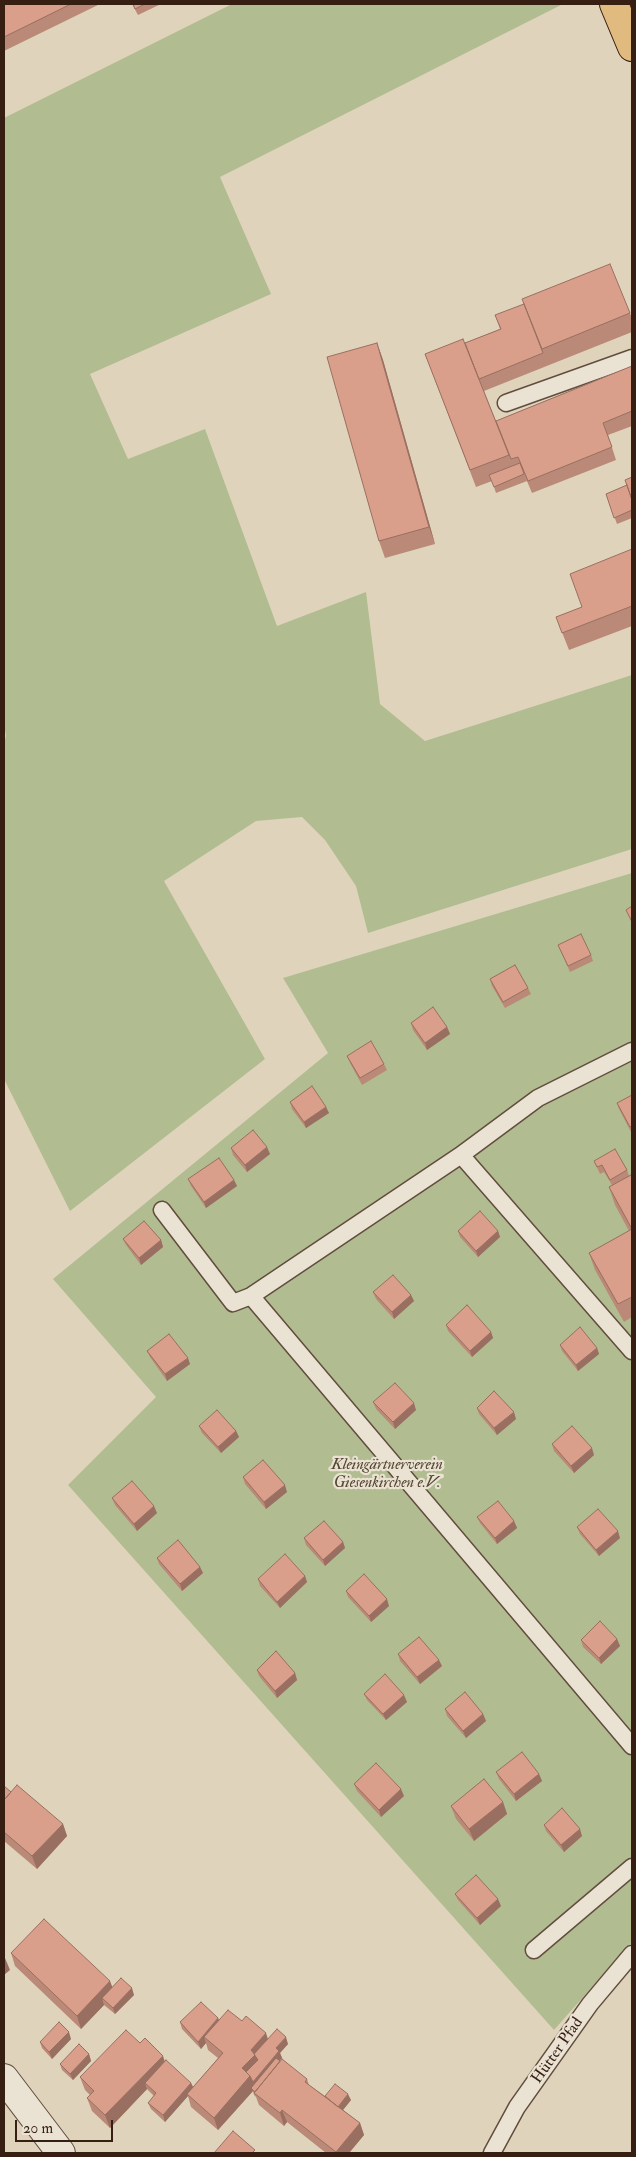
<!DOCTYPE html>
<meta charset="utf-8">
<style>
body{margin:0}
#map{position:relative;width:636px;height:2157px;overflow:hidden;background:#dfd4bb;font-family:"IM FELL Double Pica",serif}
canvas{display:block}
.frame{position:absolute;inset:0;border:5px solid #371e13;pointer-events:none}
.scale{position:absolute;left:15px;top:2120px;width:98px;height:22px;box-sizing:border-box;border:2px solid #371e13;border-top:0;padding-left:6px;font-size:15px;line-height:18px;white-space:nowrap;color:#371e13;-webkit-text-stroke:4px #eae3d3;paint-order:stroke}
</style>
<div id="map">
<canvas width="636" height="2157"></canvas>
<div class="frame"></div>
<div class="scale">20 m</div>
</div>
<script>
const g = document.querySelector('canvas').getContext('2d');
g.lineJoin = 'round';
function fill(path, color) { g.fillStyle = color; g.fill(path, 'evenodd'); }
const shape = rows => new Path2D(rows.map(r => 'M' + r).join(''));
function trace(path, color, width, dash) { g.strokeStyle = color; g.lineWidth = width; g.lineCap = dash ? 'butt' : 'round'; g.setLineDash(dash || []); g.stroke(path); }
function drawText(font, color, halo, rows, align = 'center') {
  g.font = font + ' "IM FELL Double Pica",serif'; g.lineWidth = 4.5; g.setLineDash([]); g.textBaseline = 'middle'; g.strokeStyle = halo; g.fillStyle = color; for (const [text, x, y, turn = 0] of rows) {
    g.save(); g.translate(x, y); g.rotate((+turn || 0) * Math.PI / 180); g.textAlign = isNaN(turn) ? turn : align; if (halo) g.strokeText(text, 0, 0); g.fillText(text, 0, 0); g.restore();
  }
}
fill(shape([
 [232,4,563,4,220,177,271,294,90,374,128,459,205,429,277,626,366,592,380,704,425,741,632,675,632,849,368,933,356,886,325,840,302,817,256,821,164,881,265,1059,70,1211,4,1079,4,743,6,736,4,724,4,118],
 [632,873,632,1942,554,2030,68,1485,156,1397,53,1279,328,1053,283,978]
]), '#b1bd91');
const service = shape([
 [506,403,632,358],
 [461,1155,538,1098,632,1051],
 [162,1210,233,1303,251,1296],
 [632,1351,461,1155,251,1296,632,1746],
 [534,1950,632,1867],
 [492,2153,517,2107,590,2004,632,1954]
]);
const minor = shape([
 [4,2078,61,2153]
]);
const primary = shape([
 [614,4,632,47]
]);
trace(service, '#614c3d', 19);
trace(minor, '#614c3d', 30);
trace(primary, '#371e13', 30);
trace(service, '#eae3d3', 16);
trace(minor, '#eae3d3', 28);
trace(primary, '#e0ba7e', 28);
fill(shape([
 [4,4,100,4,4,51],
 [132,4,161,4,138,15],
 [630,313,632,319,632,332,484,391,496,421,632,366,632,426,608,435,616,460,532,493,524,474,527,481,496,493,492,481,476,487,425,354,465,343,500,329,495,315],
 [377,343,383,360,435,544,385,558,379,541],
 [632,477,632,518,617,524,606,494,627,485],
 [632,549,632,626,569,650,556,617,582,607],
 [558,945,591,955,593,961,570,972],
 [490,979,528,988,531,994,505,1008,492,986],
 [411,1023,447,1027,450,1034,427,1050,413,1030],
 [347,1056,384,1064,387,1070,362,1085,350,1063],
 [632,1095,632,1134,619,1109,617,1103],
 [290,1102,326,1107,329,1113,306,1128,292,1109],
 [231,1148,270,1154,247,1172,233,1155],
 [594,1161,627,1170,629,1176,632,1178,632,1317,624,1322,595,1270,589,1253,629,1231,615,1205,609,1187,612,1185,604,1172,600,1174],
 [188,1179,234,1180,237,1186,206,1208,191,1186],
 [458,1231,498,1231,500,1237,478,1257,460,1237],
 [123,1239,161,1240,163,1247,141,1265,126,1245],
 [373,1292,411,1295,414,1301,394,1319,376,1299],
 [446,1325,491,1332,493,1338,472,1357,448,1331],
 [560,1345,597,1348,599,1354,578,1371,562,1351],
 [147,1351,190,1364,167,1381,150,1357],
 [373,1402,416,1410,395,1429,376,1409],
 [477,1408,516,1419,497,1435,479,1414],
 [199,1426,236,1431,239,1437,221,1453,202,1433],
 [552,1444,594,1455,574,1473,554,1451],
 [243,1477,287,1492,266,1509,245,1484],
 [112,1498,157,1513,137,1531,115,1505],
 [477,1517,514,1521,517,1528,497,1544,480,1523],
 [577,1527,620,1538,599,1556,580,1534],
 [304,1538,343,1542,345,1548,325,1566,306,1545],
 [157,1558,200,1567,203,1573,182,1591,159,1564],
 [305,1576,307,1582,280,1608,260,1586,258,1579],
 [346,1591,389,1606,371,1622,348,1597],
 [617,1639,620,1646,601,1664,583,1647,581,1640],
 [398,1654,442,1666,420,1684,400,1661],
 [257,1670,295,1673,297,1680,277,1698,259,1676],
 [364,1694,407,1702,386,1720,367,1700],
 [445,1709,483,1714,486,1721,466,1738,447,1716],
 [496,1772,539,1774,542,1781,516,1801,499,1779],
 [354,1784,404,1796,381,1817,357,1791],
 [4,1786,11,1792,63,1824,67,1836,37,1869,4,1841],
 [503,1802,507,1814,474,1841,456,1819,451,1806],
 [544,1825,582,1836,564,1852,546,1831],
 [455,1894,501,1906,480,1925,458,1900],
 [11,1953,112,1987,134,1995,115,2014,104,2005,81,2029,15,1966],
 [218,2018,219,2020,242,2021,268,2039,288,2044,280,2053,282,2058,279,2061,307,2079,309,2085,325,2096,351,2100,343,2110,360,2123,364,2135,349,2153,326,2153,287,2122,284,2126,259,2105,256,2097,254,2095,253,2091,218,2130,191,2107,188,2096,165,2122,151,2109,148,2103,154,2096,147,2089,110,2128,92,2111,87,2098,90,2095,85,2090,80,2077,140,2043,165,2062,191,2083,193,2087,218,2058,208,2050,206,2043,201,2049,182,2029,180,2022],
 [71,2039,52,2059,42,2048,40,2042],
 [89,2054,91,2061,73,2080,62,2070,60,2064]
]), '#bb8978');
fill(shape([
 [377,343,383,360,435,544,429,527],
 [447,1027,450,1034,427,1050,425,1043],
 [326,1107,329,1113,306,1128,304,1122],
 [267,1147,270,1154,247,1172,245,1165],
 [234,1180,237,1186,206,1208,204,1202],
 [498,1231,500,1237,478,1257,476,1251],
 [161,1240,163,1247,141,1265,139,1258],
 [411,1295,414,1301,394,1319,392,1312],
 [491,1332,493,1338,472,1357,470,1351],
 [597,1348,599,1354,578,1371,576,1365],
 [188,1358,190,1364,167,1381,165,1374],
 [414,1403,416,1410,395,1429,393,1422],
 [514,1412,516,1419,497,1435,494,1428],
 [236,1431,239,1437,221,1453,218,1447],
 [592,1448,594,1455,574,1473,571,1466],
 [285,1485,287,1492,266,1509,264,1502],
 [154,1506,157,1513,137,1531,134,1524],
 [514,1521,517,1528,497,1544,495,1538],
 [618,1531,620,1538,599,1556,596,1550],
 [343,1542,345,1548,325,1566,323,1560],
 [200,1567,203,1573,182,1591,180,1584],
 [305,1576,307,1582,280,1608,277,1602],
 [387,1599,389,1606,371,1622,369,1616],
 [617,1639,620,1646,601,1664,599,1658],
 [439,1660,442,1666,420,1684,417,1677],
 [295,1673,297,1680,277,1698,275,1691],
 [404,1695,407,1702,386,1720,383,1714],
 [483,1714,486,1721,466,1738,463,1731],
 [539,1774,542,1781,516,1801,514,1794],
 [401,1789,404,1796,381,1817,379,1810],
 [503,1802,507,1814,474,1841,469,1829],
 [63,1824,67,1836,37,1869,32,1856],
 [580,1829,582,1836,564,1852,561,1845],
 [498,1899,501,1906,480,1925,477,1918],
 [5,1958,10,1970,4,1975,4,1959],
 [110,1981,115,1994,102,1998,104,2005,81,2029,77,2016],
 [132,1988,134,1995,115,2014,113,2008],
 [218,2018,221,2025,204,2037,206,2043,201,2049,198,2042],
 [69,2032,71,2039,52,2059,49,2052],
 [266,2033,270,2046,276,2048,286,2037,288,2044,280,2053,282,2058,255,2088,251,2088,253,2091,218,2130,214,2118,242,2068,251,2050],
 [89,2054,91,2061,73,2080,70,2074],
 [163,2056,167,2068,145,2083,147,2089,110,2128,105,2115],
 [191,2083,194,2089,187,2094,188,2096,165,2122,163,2115],
 [348,2094,351,2100,339,2115,337,2109],
 [282,2110,287,2122,284,2126,280,2113],
 [360,2123,364,2135,349,2153,336,2153,336,2152]
]), '#996f61');
const building = shape([
 [4,4,71,4,4,37,4,4],
 [133,4,145,4,135,9,133,4],
 [610,264,630,313,542,349,522,299,610,264],
 [524,304,543,353,479,379,465,343,501,329,495,315,524,304],
 [463,339,509,455,470,470,425,354,463,339],
 [377,343,429,527,379,541,327,357,377,343],
 [632,366,632,411,603,423,612,447,528,481,518,457,511,459,496,421,632,366],
 [520,463,524,474,494,487,489,475,520,463],
 [632,477,632,500,625,480,632,477],
 [627,485,632,500,632,510,614,518,606,494,627,485],
 [632,549,632,606,562,633,556,617,582,607,570,574,632,549],
 [632,906,632,922,626,910,632,906],
 [581,934,591,955,568,966,558,945,581,934],
 [515,965,528,988,503,1002,490,979,515,965],
 [433,1007,447,1027,425,1043,411,1023,433,1007],
 [371,1041,384,1064,360,1078,347,1056,371,1041],
 [312,1086,326,1107,304,1122,290,1102,312,1086],
 [632,1095,632,1126,630,1127,617,1103,632,1095],
 [253,1130,267,1147,245,1165,231,1148,253,1130],
 [615,1149,627,1170,610,1180,602,1165,597,1167,594,1161,615,1149],
 [219,1158,234,1180,204,1202,188,1179,219,1158],
 [631,1175,632,1178,632,1297,618,1304,589,1253,632,1229,609,1187,631,1175],
 [480,1211,498,1231,476,1251,458,1231,480,1211],
 [144,1221,161,1240,139,1258,123,1239,144,1221],
 [393,1275,411,1295,392,1312,373,1292,393,1275],
 [467,1305,491,1332,470,1351,446,1325,467,1305],
 [580,1327,597,1348,576,1365,560,1345,580,1327],
 [169,1334,188,1358,165,1374,147,1351,169,1334],
 [395,1383,414,1403,393,1422,373,1402,395,1383],
 [494,1391,514,1412,494,1428,477,1408,494,1391],
 [217,1410,236,1431,218,1447,199,1426,217,1410],
 [572,1426,592,1448,571,1466,552,1444,572,1426],
 [263,1460,285,1485,264,1502,243,1477,263,1460],
 [132,1481,154,1506,134,1524,112,1498,132,1481],
 [498,1501,514,1521,495,1538,477,1517,498,1501],
 [598,1509,618,1531,596,1550,577,1527,598,1509],
 [324,1521,343,1542,323,1560,304,1538,324,1521],
 [178,1540,200,1567,180,1584,157,1558,178,1540],
 [285,1554,305,1576,277,1602,258,1579,285,1554],
 [364,1574,387,1599,369,1616,346,1591,364,1574],
 [600,1621,617,1639,599,1658,581,1640,600,1621],
 [419,1637,439,1660,417,1677,398,1654,419,1637],
 [276,1651,295,1673,275,1691,257,1670,276,1651],
 [385,1674,404,1695,383,1714,364,1694,385,1674],
 [465,1692,483,1714,463,1731,445,1709,465,1692],
 [522,1752,539,1774,514,1794,496,1772,522,1752],
 [376,1763,401,1789,379,1810,354,1784,376,1763],
 [484,1779,503,1802,469,1829,451,1806,484,1779],
 [17,1785,63,1824,32,1856,4,1832,4,1800,17,1785],
 [4,1786,11,1792,4,1800,4,1786],
 [562,1808,580,1829,561,1845,544,1825,562,1808],
 [476,1875,498,1899,477,1918,455,1894,476,1875],
 [44,1919,110,1981,77,2016,11,1953,44,1919],
 [121,1978,132,1988,113,2008,102,1998,121,1978],
 [201,2002,218,2018,198,2042,180,2022,201,2002],
 [228,2010,242,2021,246,2016,266,2033,251,2050,255,2055,242,2068,250,2076,214,2118,187,2094,223,2053,204,2037,228,2010],
 [59,2022,69,2032,49,2052,40,2042,59,2022],
 [277,2029,286,2037,276,2048,279,2051,253,2082,250,2076,246,2072,258,2060,254,2054,277,2029],
 [126,2030,140,2043,145,2038,163,2056,105,2115,87,2098,94,2091,80,2077,126,2030],
 [79,2044,89,2054,70,2074,60,2064,79,2044],
 [276,2058,280,2061,255,2092,251,2088,276,2058],
 [282,2059,307,2079,305,2082,360,2123,336,2152,282,2110,280,2113,254,2093,282,2059],
 [166,2060,191,2083,163,2115,148,2103,156,2093,145,2083,166,2060],
 [335,2084,348,2094,338,2107,325,2096,335,2084],
 [233,2131,255,2150,252,2153,214,2153,233,2131]
]);
fill(building, '#da9f8b');
trace(building, '#996f61', 1);
drawText('italic 16px', '#564632', '#eae3d3', [
 ["Kleingärtnerverein",387,1466],
 ["Giesenkirchen e.V.",387,1484]
]);
drawText('16px', '#371e13', '#eae3d3', [
 ["Hütter Pfad",558,2051,-55]
]);
</script>
